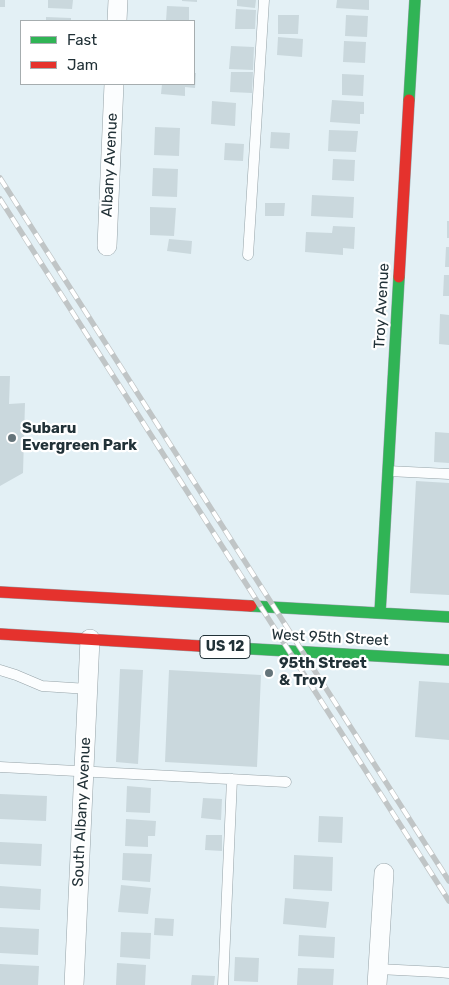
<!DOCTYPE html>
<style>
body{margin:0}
#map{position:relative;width:449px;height:985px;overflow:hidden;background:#e3f0f5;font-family:Rubik,sans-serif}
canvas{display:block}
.legend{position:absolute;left:20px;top:20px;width:175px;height:65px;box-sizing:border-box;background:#fff;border:1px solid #a6adaf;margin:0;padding:6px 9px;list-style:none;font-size:15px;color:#213137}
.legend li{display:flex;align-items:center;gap:10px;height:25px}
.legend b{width:25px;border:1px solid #a6adaf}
</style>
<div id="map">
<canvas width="449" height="985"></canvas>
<ul class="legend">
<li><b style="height:6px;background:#30b455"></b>Fast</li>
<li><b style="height:6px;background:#e5322d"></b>Jam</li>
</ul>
</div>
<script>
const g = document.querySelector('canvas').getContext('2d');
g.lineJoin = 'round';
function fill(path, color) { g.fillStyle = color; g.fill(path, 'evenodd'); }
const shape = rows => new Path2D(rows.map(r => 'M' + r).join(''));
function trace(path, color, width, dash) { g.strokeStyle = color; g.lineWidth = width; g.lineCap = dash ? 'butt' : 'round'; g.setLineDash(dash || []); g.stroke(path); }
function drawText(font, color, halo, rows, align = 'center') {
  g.font = font + ' Rubik,sans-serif'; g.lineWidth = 4.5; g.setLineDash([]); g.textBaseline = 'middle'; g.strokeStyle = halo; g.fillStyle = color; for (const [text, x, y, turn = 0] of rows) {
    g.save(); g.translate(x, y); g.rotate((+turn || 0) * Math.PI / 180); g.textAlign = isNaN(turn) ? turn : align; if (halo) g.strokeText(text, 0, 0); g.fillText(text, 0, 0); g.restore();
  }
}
fill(shape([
 [0,0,5,0,5,7,0,7],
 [48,0,73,0,72,9,48,8],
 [182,0,197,0,197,2,182,1],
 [237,0,256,0,255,8,237,6],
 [337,0,369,0,369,10,336,8],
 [167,6,189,7,189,21,166,21],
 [236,9,256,10,255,29,235,29],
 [278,15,299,15,298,34,278,34],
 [346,15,368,16,367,37,345,36],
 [46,17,71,18,71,21,46,21],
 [278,37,303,39,302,57,277,55],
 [344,41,366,42,365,63,343,62],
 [231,46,254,47,253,70,229,69],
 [231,72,253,72,252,93,230,92],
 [194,73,196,73,195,88,185,87,185,96,161,94,162,84,194,84],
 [342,74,364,75,363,96,342,95],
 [332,100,364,102,364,114,360,114,360,124,330,122],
 [212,101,236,103,235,126,211,124],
 [155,127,180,128,179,156,154,155],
 [329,130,358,131,356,152,328,151],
 [271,132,290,133,289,149,270,148],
 [225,143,244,144,243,161,224,160],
 [333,159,355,160,354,181,332,180],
 [153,168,178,169,177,197,152,196],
 [312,195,354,197,353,218,311,216],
 [265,203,285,203,284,216,265,216],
 [150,207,176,208,174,236,150,235],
 [447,221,449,221,449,238,447,238],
 [333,226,355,227,354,249,343,248,343,255,305,252,306,232,332,233],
 [169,239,192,241,191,254,167,251],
 [446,247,449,247,449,267,445,267],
 [444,275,449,275,449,296,443,296],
 [440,314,449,315,449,345,439,344],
 [0,376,10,376,9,404,25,403,23,473,0,486],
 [435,432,449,433,449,463,434,462],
 [416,481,449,483,449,595,410,593],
 [120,669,143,670,138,764,116,762],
 [169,670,261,675,257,767,165,762],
 [419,681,449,683,449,740,415,737],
 [127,786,151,788,150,813,126,812],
 [0,794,47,796,46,821,0,819],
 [203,798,222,799,221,820,201,818],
 [319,816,343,817,342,843,318,842],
 [126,819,156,821,155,836,148,836,148,847,125,846],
 [206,835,222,835,222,851,205,850],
 [0,842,42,844,41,866,0,864],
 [123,853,152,854,150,882,122,880],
 [294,855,333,857,332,891,293,889],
 [121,885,151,888,148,914,118,912],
 [0,886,41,889,40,910,0,908],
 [285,898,329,902,326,928,283,924],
 [155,918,174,919,173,936,154,935],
 [0,927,39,929,38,955,0,953],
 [121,932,151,933,150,959,120,957],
 [299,935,335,937,334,958,298,956],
 [235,957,259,958,258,982,234,981],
 [117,963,146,965,145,985,116,985],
 [0,964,39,966,38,985,0,985],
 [298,968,334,969,333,985,297,985],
 [192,975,215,976,214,985,191,985]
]), '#cad8dd');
const lane = shape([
 [248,255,264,0],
 [388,471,449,474],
 [0,670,16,675,42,686,88,689],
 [0,767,286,782],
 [378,969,438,972,449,973],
 [223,985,232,779]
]);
const street = shape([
 [117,21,118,0],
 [107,246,114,84],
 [74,985,90,639],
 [377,985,384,873]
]);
const fast = shape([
 [409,100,415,0],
 [251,606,449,617],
 [380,613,399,277],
 [200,646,449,660]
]);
const jam = shape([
 [399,277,409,100],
 [0,592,251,606],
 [0,634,200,646]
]);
trace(lane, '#95a2a7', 11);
trace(street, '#95a2a7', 20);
trace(fast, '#95a2a7', 12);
trace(jam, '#95a2a7', 12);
trace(lane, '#fbfdfe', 10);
trace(street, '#fbfdfe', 19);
trace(fast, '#30b455', 11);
trace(jam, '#e5322d', 11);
const rail = shape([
 [0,178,449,881],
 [0,199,449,901]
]);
trace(rail, '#c0c5c6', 5.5);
trace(rail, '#fff', 4, [11]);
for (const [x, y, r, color] of [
 [12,438,5,"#65747a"],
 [269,673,5,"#65747a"]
]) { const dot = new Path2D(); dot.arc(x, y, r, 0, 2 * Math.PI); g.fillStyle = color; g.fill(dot); trace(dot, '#fff', 2); }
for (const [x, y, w] of [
 [225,647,50]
]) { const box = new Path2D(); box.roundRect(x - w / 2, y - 11.5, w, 23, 4); g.fillStyle = '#fff'; g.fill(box); trace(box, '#213137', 1); }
drawText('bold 14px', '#213137', null, [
 ["US 12",225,647]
]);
drawText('15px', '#213137', '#fff', [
 ["Albany Avenue",110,165,-87],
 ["Troy Avenue",382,306,-87],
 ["West 95th Street",330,638,3],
 ["South Albany Avenue",82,812,-87]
]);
drawText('bold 15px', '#213137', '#fff', [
 ["Subaru",22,429],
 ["Evergreen Park",22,446],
 ["95th Street",279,664],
 ["& Troy",279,681]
], 'left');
</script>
